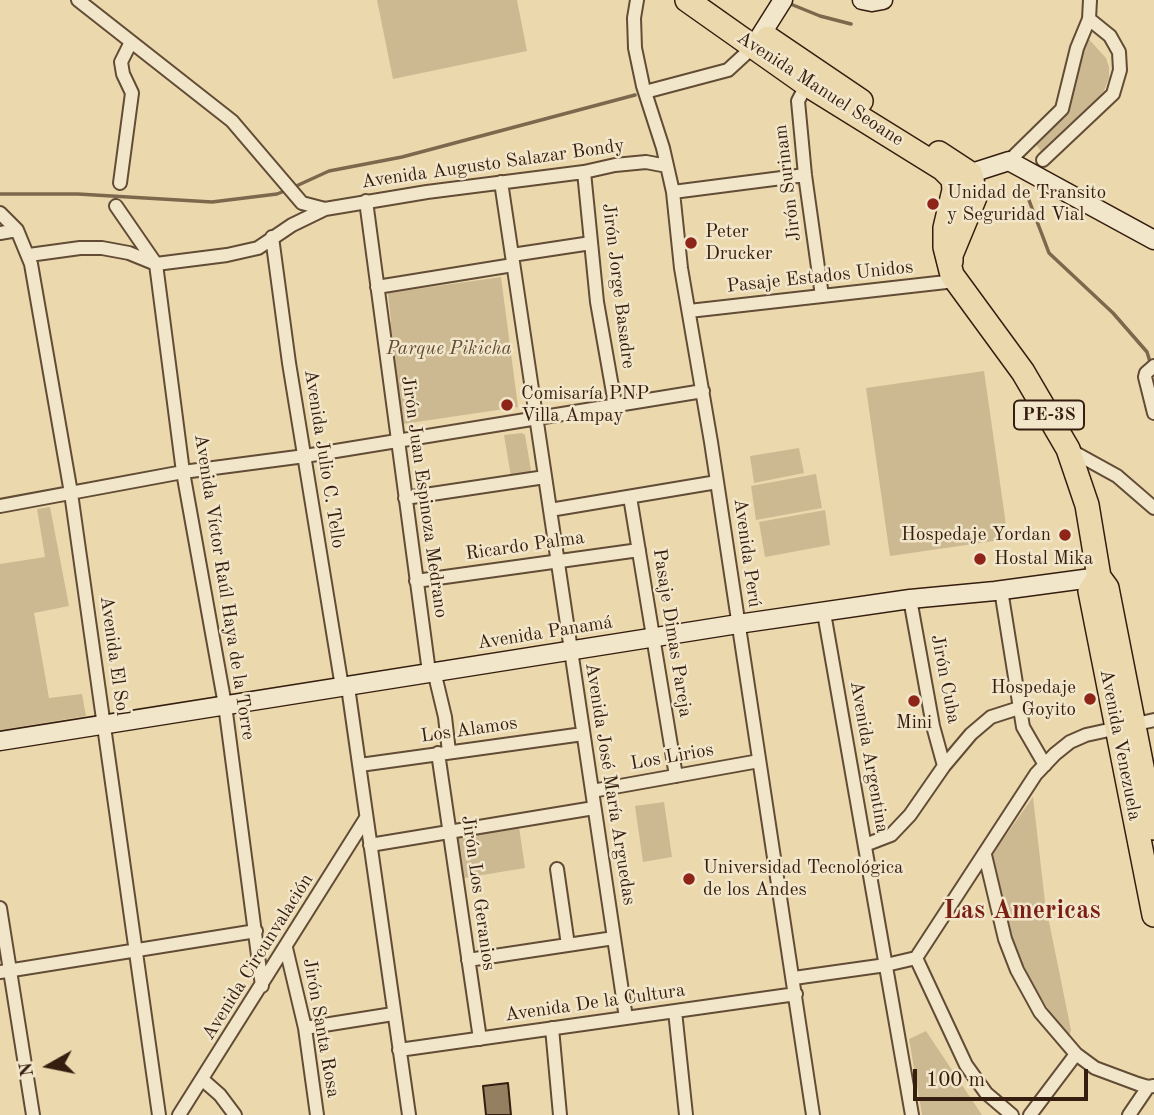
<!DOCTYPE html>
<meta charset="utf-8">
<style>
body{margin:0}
#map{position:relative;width:1154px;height:1115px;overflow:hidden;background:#ebd9ad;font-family:"Old Standard TT",serif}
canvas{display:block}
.north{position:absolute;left:14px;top:1031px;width:70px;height:70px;-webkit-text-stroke:5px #f2e6ca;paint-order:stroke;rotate:261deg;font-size:19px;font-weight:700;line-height:28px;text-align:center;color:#351d0f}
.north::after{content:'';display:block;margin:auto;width:24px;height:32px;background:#351d0f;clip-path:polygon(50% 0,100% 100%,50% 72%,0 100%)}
.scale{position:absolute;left:913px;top:1069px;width:175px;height:32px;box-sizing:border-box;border:4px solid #351d0f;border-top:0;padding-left:9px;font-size:21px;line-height:24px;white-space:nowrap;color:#351d0f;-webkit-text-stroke:5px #f2e6ca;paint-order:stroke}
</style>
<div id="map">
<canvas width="1154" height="1115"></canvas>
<div class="north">N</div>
<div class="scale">100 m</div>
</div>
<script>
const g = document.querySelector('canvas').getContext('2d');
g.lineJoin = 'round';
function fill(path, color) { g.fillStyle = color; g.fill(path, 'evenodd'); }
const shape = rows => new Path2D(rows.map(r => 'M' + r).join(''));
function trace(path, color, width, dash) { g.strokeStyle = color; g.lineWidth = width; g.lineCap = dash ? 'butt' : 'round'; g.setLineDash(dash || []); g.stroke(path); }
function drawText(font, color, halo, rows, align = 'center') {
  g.font = font + ' "Old Standard TT",serif'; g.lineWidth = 5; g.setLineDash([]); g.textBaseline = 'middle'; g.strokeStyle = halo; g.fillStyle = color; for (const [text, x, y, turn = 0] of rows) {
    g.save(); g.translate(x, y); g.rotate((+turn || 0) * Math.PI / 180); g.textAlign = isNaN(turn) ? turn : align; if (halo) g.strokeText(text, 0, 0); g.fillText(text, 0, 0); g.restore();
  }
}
fill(shape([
 [377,0,517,0,527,51,393,79],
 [1086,36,1106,58,1109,67,1109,78,1104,91,1079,121,1043,154,1035,143,1056,122],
 [501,277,518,407,396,425,385,326,391,322,388,293],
 [984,371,1008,539,890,556,866,388],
 [522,433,525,435,531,470,528,474,511,477,504,435],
 [799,448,804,473,754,483,750,456],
 [816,474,822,508,756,520,751,486],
 [50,507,69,606,34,613,49,698,82,694,86,716,0,730,0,564,45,557,37,509],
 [825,510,830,545,765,557,759,522],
 [1033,797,1045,902,1071,1030,1070,1034,1064,1033,1024,972,1006,918,991,856],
 [664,802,672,857,643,862,635,806],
 [519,827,525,868,464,878,456,834],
 [926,1031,982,1115,922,1115,909,1039]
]), '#ccb992');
trace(shape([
 [788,3,820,16,851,24],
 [294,187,329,171,402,157,635,95],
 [0,194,78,194,212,202,277,194,287,190],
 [1027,195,1049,253,1113,313,1147,352,1151,365]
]), '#7d674d', 3.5);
const building = shape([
 [508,1083,511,1115,486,1115,483,1086,508,1083]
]);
fill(building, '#947f61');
trace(building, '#351d0f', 2);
const street = shape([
 [78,0,232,121,302,203,325,209],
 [637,0,634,18,635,48,643,86,663,148,673,192,681,268,711,442,813,1115],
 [809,80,798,101,805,175,822,296],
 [645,92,728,70,754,46],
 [1043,160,1113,94,1120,70,1119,52,1110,36,1089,19],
 [1009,161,1062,109,1077,48,1089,19,1090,0],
 [584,172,597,302,615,404],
 [501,182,626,1018],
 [120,183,132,93,123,74,121,62,131,42],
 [673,192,805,175],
 [366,201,429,672],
 [116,206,156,264,183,472,225,705,262,986],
 [0,213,17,230,31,264,71,493,159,1115],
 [0,233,17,230],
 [272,237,289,363,342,687],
 [29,255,80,248,102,248,129,253,156,264,227,255,258,248,292,225,325,209,427,192,584,172,615,165,646,162,667,166],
 [512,255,591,243],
 [377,287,513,265],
 [689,311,955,281],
 [1154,366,1146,373,1145,377,1154,413],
 [1068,449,1117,476,1154,508],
 [630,497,676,776],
 [405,498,545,477],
 [0,506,183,472,305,456,703,391],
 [550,510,717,482],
 [416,581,639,550],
 [1001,590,1023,727,1045,765],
 [910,599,933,726,944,766],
 [824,613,912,1115],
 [434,671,445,717,449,752],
 [348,687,409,1115],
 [438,753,480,1039],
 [360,765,583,734],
 [592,791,759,761],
 [370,845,594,808],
 [865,845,891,835,910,815,944,766,971,734,991,717,1019,708],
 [985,855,1005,939,1017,970,1040,1012,1076,1054,1095,1068,1138,1084,1148,1087,1154,1086],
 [557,869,568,945],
 [0,908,33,1115],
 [286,948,305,1028,317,1115],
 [916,958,966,1065,986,1093,1012,1115],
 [468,960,614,938],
 [0,972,256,931],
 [794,978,886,965,916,958,1036,774,1055,754,1070,742,1086,735,1154,720],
 [675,1011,686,1115],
 [305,1028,393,1014],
 [552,1028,560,1115],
 [399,1050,796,994],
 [203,1080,220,1095,235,1115],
 [179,1115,366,818],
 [1030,1115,1076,1054],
 [1129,1115,1148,1087]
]);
const secondary = shape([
 [862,0,872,2,883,0],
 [754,46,783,0],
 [959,177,1009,161,1154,240],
 [0,741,738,624,910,599,995,591,1099,577]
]);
const highway = shape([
 [687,0,806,84,943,169,953,179,954,190,945,228,945,247,952,275,1023,372,1068,449,1087,505,1099,577,1107,588,1154,828],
 [768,38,861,101],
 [939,153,971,174,975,197,951,255,951,261],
 [1099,577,1090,591,1154,915]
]);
trace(street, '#624c36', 16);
trace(secondary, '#351d0f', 21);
trace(highway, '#351d0f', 26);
trace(street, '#f2e6ca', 12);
trace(secondary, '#f2e6ca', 18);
trace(highway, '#ebd9ad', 23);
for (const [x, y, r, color] of [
 [933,204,7,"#8f2418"],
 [691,243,7,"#8f2418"],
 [507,405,7,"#8f2418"],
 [1065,535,7,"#8f2418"],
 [980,559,7,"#8f2418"],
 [1090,699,7,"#8f2418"],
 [914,701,7,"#8f2418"],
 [689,879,7,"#8f2418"]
]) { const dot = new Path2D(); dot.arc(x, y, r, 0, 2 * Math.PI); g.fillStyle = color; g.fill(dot); trace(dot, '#f2e6ca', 2.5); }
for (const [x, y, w] of [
 [1049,415,70]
]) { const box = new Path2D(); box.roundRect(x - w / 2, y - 14.5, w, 29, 5); g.fillStyle = '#f2e6ca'; g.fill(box); trace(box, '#351d0f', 2); }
drawText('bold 18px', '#351d0f', null, [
 ["PE-3S",1049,415]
]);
drawText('19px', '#351d0f', '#f2e6ca', [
 ["Avenida Manuel Seoane",820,89,33],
 ["Avenida Augusto Salazar Bondy",493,164,-8],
 ["Jirón Surinam",788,183,-97],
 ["Pasaje Estados Unidos",820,277,-6],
 ["Jirón Jorge Basadre",618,286,83],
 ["Avenida Julio C. Tello",324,459,81],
 ["Jirón Juan Espinoza Medrano",424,497,82],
 ["Ricardo Palma",525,546,-8],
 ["Avenida Perú",747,553,82],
 ["Avenida Víctor Raúl Haya de la Torre",224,587,81],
 ["Avenida Panamá",545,633,-9],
 ["Pasaje Dimas Pareja",672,633,81],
 ["Avenida El Sol",114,656,82],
 ["Jirón Cuba",945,679,79],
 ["Los Alamos",469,730,-8],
 ["Avenida Venezuela",1120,745,79],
 ["Los Lirios",672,757,-10],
 ["Avenida Argentina",869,757,80],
 ["Avenida José María Arguedas",610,784,81],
 ["Jirón Los Geranios",478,893,82],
 ["Avenida Circunvalación",258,957,-58],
 ["Avenida De la Cultura",595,1003,-8],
 ["Jirón Santa Rosa",321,1028,80]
]);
drawText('19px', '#351d0f', '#f2e6ca', [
 ["Unidad de Transito",947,193],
 ["y Seguridad Vial",947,215],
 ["Peter",705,232],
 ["Drucker",705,254],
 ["Comisaría PNP",521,394],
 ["Villa Ampay",521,416],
 ["Hospedaje Yordan",1051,535,"right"],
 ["Hostal Mika",994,559],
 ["Hospedaje",1076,688,"right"],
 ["Goyito",1076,710,"right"],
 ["Mini",914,723,"center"],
 ["Universidad Tecnológica",703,868],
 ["de los Andes",703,890]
], 'left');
drawText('italic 19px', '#624c36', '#f2e6ca', [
 ["Parque Pikicha",449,349]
]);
drawText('bold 26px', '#7a1f14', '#f2e6ca', [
 ["Las Americas",1022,911]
]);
</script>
